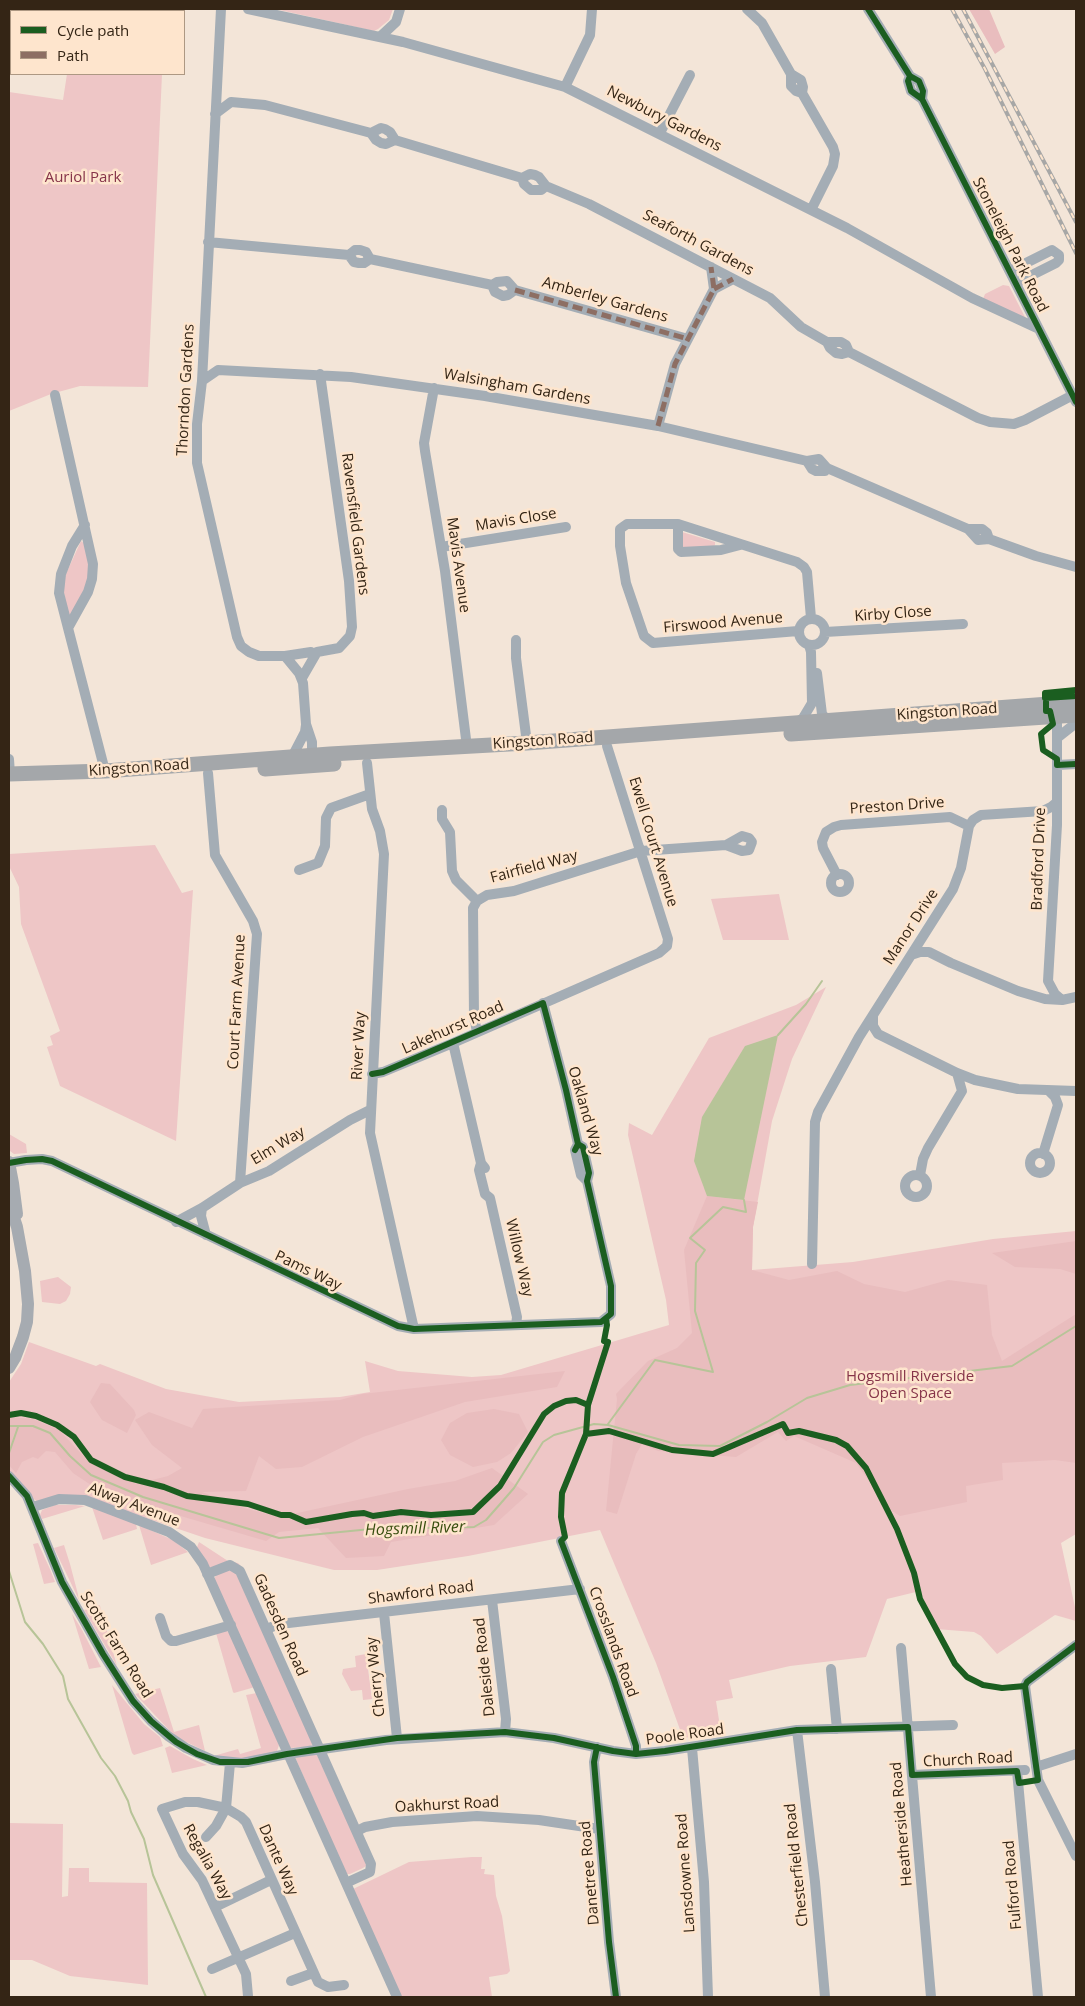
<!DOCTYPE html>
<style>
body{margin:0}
#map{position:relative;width:1085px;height:2006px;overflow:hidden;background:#f3e5d8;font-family:"Open Sans",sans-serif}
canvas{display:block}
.frame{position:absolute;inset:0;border:10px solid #342515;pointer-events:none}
.legend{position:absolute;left:10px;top:10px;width:175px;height:65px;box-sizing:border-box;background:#fee5cd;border:1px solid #ad9883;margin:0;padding:6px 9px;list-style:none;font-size:15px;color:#342515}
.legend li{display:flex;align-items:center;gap:10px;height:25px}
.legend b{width:25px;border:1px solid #ad9883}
</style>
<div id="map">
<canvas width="1085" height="2006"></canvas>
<div class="frame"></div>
<ul class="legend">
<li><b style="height:6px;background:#1b5e20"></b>Cycle path</li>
<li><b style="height:6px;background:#8d6e63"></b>Path</li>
</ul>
</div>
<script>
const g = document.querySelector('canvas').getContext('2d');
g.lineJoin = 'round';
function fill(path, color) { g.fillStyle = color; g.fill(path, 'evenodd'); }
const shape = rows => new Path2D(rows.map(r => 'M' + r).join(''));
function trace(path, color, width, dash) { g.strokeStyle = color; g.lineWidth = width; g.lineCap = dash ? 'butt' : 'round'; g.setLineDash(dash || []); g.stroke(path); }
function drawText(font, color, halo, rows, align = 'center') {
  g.font = font + ' "Open Sans",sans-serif'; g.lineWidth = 5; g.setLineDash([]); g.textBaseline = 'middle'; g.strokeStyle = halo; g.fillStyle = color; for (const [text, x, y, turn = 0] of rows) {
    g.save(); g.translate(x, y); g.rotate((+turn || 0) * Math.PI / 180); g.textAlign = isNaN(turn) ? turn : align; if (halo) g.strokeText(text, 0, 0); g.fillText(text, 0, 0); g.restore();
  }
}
fill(shape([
 [25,9,169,9,169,11,25,11],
 [275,9,393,9,389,20,378,29,374,31],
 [67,74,162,74,148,387,80,386,51,394,9,411,9,92,63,100],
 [1003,285,1009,286,1026,319,983,299,985,294],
 [682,532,715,542,715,545,712,548,682,550],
 [81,541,85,544,91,576,72,614,67,615,63,586,64,578],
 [155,845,182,893,193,890,176,1141,60,1086,47,1047,53,1045,50,1036,60,1031,21,924,19,887,9,866,9,854],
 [779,894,789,940,723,940,711,899],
 [826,987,792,1059,772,1121,753,1227,752,1270,853,1262,993,1239,1076,1231,1076,1534,1061,1543,1076,1612,1076,1621,1055,1615,997,1654,981,1636,974,1632,936,1629,920,1591,887,1599,866,1657,790,1666,729,1680,733,1698,716,1701,721,1733,683,1738,656,1663,600,1530,468,1556,377,1570,334,1570,205,1538,84,1497,38,1502,32,1498,9,1473,9,1382,21,1364,29,1342,96,1366,100,1364,166,1389,239,1402,340,1397,370,1392,365,1361,398,1371,472,1377,501,1375,669,1325,666,1300,628,1135,629,1123,652,1135,709,1038,796,1005],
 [9,1134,26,1144,27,1153,14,1154,10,1151],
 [58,1277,71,1287,70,1294,66,1301,60,1304,42,1302,40,1281],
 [55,1505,75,1505,85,1506,42,1519,40,1515,42,1510],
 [92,1507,136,1524,137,1529,103,1540],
 [139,1525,173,1540,188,1552,151,1565],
 [199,1542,228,1561,238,1563,241,1566,211,1568,208,1567,196,1550],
 [38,1543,50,1569,55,1582,44,1584,33,1544],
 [64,1545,70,1564,80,1602,54,1548],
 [235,1570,312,1740,312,1745,308,1747,289,1748,214,1579,218,1572],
 [99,1605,100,1606,117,1666,84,1610],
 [72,1614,81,1628,101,1667,89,1669],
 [225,1630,230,1633,255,1687,234,1693,233,1692,216,1633],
 [366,1654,372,1699,363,1700,362,1690,351,1691,342,1674,343,1669,356,1667,355,1656],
 [112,1685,144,1724,160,1737,163,1746,134,1755,132,1753],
 [160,1688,174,1732,199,1725,205,1751,180,1739,169,1730,135,1694],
 [257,1693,279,1745,277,1751,273,1753,237,1761,216,1757,217,1755,238,1749,240,1754,261,1748,246,1695],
 [170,1746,193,1759,207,1765,172,1773,165,1748],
 [314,1754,317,1755,366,1862,366,1866,363,1868,350,1874,346,1874,295,1757],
 [9,1823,63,1824,62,1897,68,1896,69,1868,89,1868,89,1882,147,1883,148,1985,70,1976,32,1960,9,1960],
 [472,1857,482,1857,481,1869,485,1869,484,1874,494,1875,496,1896,502,1916,510,1971,507,1974,489,1977,492,1997,399,1997,351,1890,409,1862]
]), '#eec6c6');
fill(shape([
 [969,9,989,9,1005,47,995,54],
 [707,1196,758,1202,753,1227,752,1270,789,1280,837,1271,864,1284,905,1292,948,1280,987,1285,992,1335,1002,1361,1076,1314,1076,1463,1055,1460,1002,1463,1003,1480,966,1486,967,1502,900,1516,889,1509,856,1463,794,1436,786,1441,778,1432,736,1457,658,1451,642,1444,636,1454,617,1514,606,1511,617,1399,616,1394,648,1361,677,1348,692,1333,684,1250],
 [1076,1241,1076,1274,1060,1269,1015,1267,992,1253],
 [565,1371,557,1387,465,1402,363,1437,302,1467,276,1469,259,1456,246,1491,202,1492,244,1508,279,1517,408,1489,455,1481,492,1468,528,1494,494,1525,391,1542,384,1556,346,1558,318,1528,279,1532,266,1541,184,1517,97,1489,73,1473,55,1452,46,1451,38,1459,33,1457,22,1462,16,1473,9,1465,9,1417,33,1419,59,1430,89,1462,136,1484,168,1476,182,1468,152,1445,135,1420,149,1412,192,1428,203,1409,340,1400,362,1394],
 [101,1383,110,1384,134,1410,136,1415,127,1433,102,1420,90,1402],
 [494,1409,519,1414,528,1432,511,1453,497,1462,473,1467,450,1455,441,1440,450,1423,467,1413]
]), '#e9bdbe');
fill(shape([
 [778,1035,744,1200,707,1196,694,1161,702,1117,745,1046]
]), '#b7c498');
trace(shape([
 [778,1035,806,1004,822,981],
 [608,1424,655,1360,713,1372,695,1311,696,1263,705,1250,690,1238,723,1207,746,1212,744,1200],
 [9,1426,33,1426,50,1433,70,1456,91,1475,143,1497,279,1538,371,1529,474,1527,486,1520,501,1503,514,1488,543,1442,554,1435,594,1424,608,1425,679,1445,720,1446,767,1422,807,1398,850,1385,1012,1366,1076,1326],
 [9,1453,18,1427],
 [9,1571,25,1622,43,1644,63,1676,68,1699,101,1758,115,1776,128,1801,131,1812,144,1839,153,1875,206,1997]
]), '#b7c498', 2);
trace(shape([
 [221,9,202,381,197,424,197,463,237,637,241,646,249,652,259,656,285,656,299,673,303,683,306,724,312,742,312,749,308,759],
 [248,9,403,42,565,87,847,228,972,298,1039,329],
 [747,9,762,23,791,74,801,80,803,87,802,93],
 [868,9,910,76,919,81,923,91,922,99],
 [381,36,396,22,400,9],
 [791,74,791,86,796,91,802,93,833,147,835,154,833,166,811,210],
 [910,76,908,81,911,91,922,99,1076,402],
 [565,87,590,35,592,9],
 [215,114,231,102,265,105,371,133,376,140,381,143,386,144,395,140,522,178,530,174,535,175,539,177,546,186,589,204,770,298,801,327,827,342,841,342,846,345,849,352,978,418,990,422,1014,424,1025,420,1073,395],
 [371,133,381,128,385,129,390,132,395,140],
 [660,133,690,75],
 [522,178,524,184,531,190,541,190,546,186],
 [208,242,349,255,354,262,359,263,364,263,370,259],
 [349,255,355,250,360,250,366,252,370,259,492,285,497,282,507,281,515,290,688,339],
 [1010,271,1052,250,1059,255,1059,260,1056,263,1016,283],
 [492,285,495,292,503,296,508,295,515,290],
 [714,289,733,279],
 [827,342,830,348,836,353,842,354,849,352],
 [202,381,218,370,351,377,485,396,658,426,807,461,819,459,827,468,968,529,978,540,989,539,1036,556,1076,567],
 [434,388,424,443,425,451,445,571,467,747],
 [55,395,93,564,92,579,88,592,68,628,105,771],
 [658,426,675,364,714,289,711,267],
 [807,461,812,469,816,471,825,471,827,468],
 [678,524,678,549,681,552,721,550,740,545],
 [968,529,982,529,987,533,989,539],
 [441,547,566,527],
 '799 632a13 13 0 1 1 26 0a13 13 0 1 1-26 0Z',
 [68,628,59,593,61,574,72,546,85,525],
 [798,631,653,643,644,636,626,583,620,546,620,529,627,524,678,524,797,562,804,567,807,572,811,618],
 [825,632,963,624],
 [516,640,516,658,527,743],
 [285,656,311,652,315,655],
 [817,673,822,714,828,721],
 [302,678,317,652,339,648,350,636,352,627,349,581,320,374],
 [1057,710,1057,825,1048,981,1055,994,1062,1000],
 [796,723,803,718,812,703,811,652,809,645],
 [1057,738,1076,723],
 [9,759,10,774],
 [292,762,292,757,305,732,306,725],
 [367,763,372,809,380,831,384,854,370,1133,414,1329],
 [1057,765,1076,764],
 [208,773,215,855,253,921,257,934,240,1183],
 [442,810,442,819,450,832,452,871,456,880,477,901],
 [299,870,318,863,325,846,326,818,331,808,370,794],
 '831 883a9 9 0 1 1 18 0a9 9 0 1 1-18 0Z',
 [837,875,823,848,822,842,826,832,834,827,841,825,950,817,969,826],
 [911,955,920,952,929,952,951,963,1018,991,1045,999,1062,1000,1076,997],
 [543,1003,566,1090,578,1144,575,1150,581,1175,587,1181],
 [873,1015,873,1026,878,1034,957,1073,975,1080,1018,1089,1076,1091],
 [477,1032,474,1017,473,908,477,901,487,895,514,891,641,851,726,845,742,836,749,838,752,842,749,850,742,851,726,845],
 [453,1043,481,1163,485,1168],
 [372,1074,383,1072,453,1043,659,953,667,946,668,939,607,746],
 '1030 1163a10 10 0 1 1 20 0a10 10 0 1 1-20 0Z',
 [1043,1154,1058,1105,1055,1097,1049,1091],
 [9,1163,26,1160,42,1159,52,1161,398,1326,414,1329,601,1322,611,1314,611,1286,587,1181,589,1173,583,1147,578,1144],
 [481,1163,479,1170,485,1194,490,1198,517,1317,516,1325],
 '905 1186a11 11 0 1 1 22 0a11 11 0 1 1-22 0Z',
 [920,1175,923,1159,928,1148,962,1091,957,1073],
 [202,1208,201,1216,206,1235],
 [176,1222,202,1208,240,1183,269,1171,350,1120,370,1110],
 [812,1264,815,1122,818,1112,859,1037,953,889,961,868,969,826,973,820,981,815,1043,811,1051,807,1057,802],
 [9,1476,27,1496,62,1582,103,1654,133,1701,151,1721,168,1736,186,1748,213,1760,242,1763,287,1754,386,1740,505,1732,554,1738,613,1751,636,1754,665,1751,797,1730,953,1725],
 [33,1507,59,1499,85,1500,169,1532,191,1547,203,1564,346,1883,370,1872,371,1864,240,1571,230,1565,207,1574],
 [561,1541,613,1677,636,1746,636,1754],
 [492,1600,506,1719,505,1732],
 [384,1613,397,1738],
 [160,1618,166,1636,171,1641,176,1641,231,1625],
 [266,1629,280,1624,580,1589],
 [1076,1645,1027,1682,1025,1686,1038,1780,1076,1856],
 [901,1648,931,1997],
 [831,1669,837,1729],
 [797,1730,815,1882,825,1997],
 [597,1747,594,1762,609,1942,616,1997],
 [692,1748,704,1882,708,1997],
 [230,1763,226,1808,241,1817,246,1822,318,1982,328,1987,344,1985],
 [1036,1767,1076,1754],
 [1017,1771,1038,1997],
 [912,1775,1025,1770],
 [357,1831,365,1827,392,1822,477,1816,539,1820,599,1829],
 [206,1837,216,1826,226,1808,198,1802,185,1802,162,1809,183,1854,202,1880,246,1974,248,1996],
 [346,1883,397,1997],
 [215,1907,271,1880],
 [212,1969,295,1933],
 [291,1981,313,1973]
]), '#a4adb5', 10);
trace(shape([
 [9,1162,13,1183,17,1214],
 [9,1203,17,1227,25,1271,28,1304,27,1322,23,1337,15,1358,9,1368]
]), '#a6abb1', 12);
trace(shape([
 [791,734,1076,715],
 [265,769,334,764],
 [9,774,105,771,330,754,527,743,1076,702]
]), '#a4a7aa', 15);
const rail = shape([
 [952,9,985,69,1076,253],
 [963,9,1076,222]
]);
trace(rail, '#a7a7a6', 4);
trace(rail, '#fee5cd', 2, [5.5]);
trace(shape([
 [714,289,733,279],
 [515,290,688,339],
 [658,426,675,364,714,289,711,267]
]), '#8d6e63', 5, [10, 5]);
trace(shape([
 [868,9,910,76,919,81,923,91,922,99],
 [910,76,908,81,911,91,922,99,1076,402],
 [1076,690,1045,693,1045,698,1076,696],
 [1046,702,1046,711,1050,711,1053,724,1041,734,1043,750,1057,759,1057,765,1076,764],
 [372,1074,383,1072,543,1003,566,1090,578,1144,575,1150],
 [9,1163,26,1160,42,1159,52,1161,398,1326,414,1329,601,1322,611,1314,611,1286,587,1181,589,1173,583,1147,578,1144],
 [606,1319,607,1325,604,1341,608,1342,588,1405,586,1434,562,1493,561,1517,565,1537,561,1541,613,1677,636,1746,636,1754],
 [9,1415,21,1413,36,1416,57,1425,74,1437,91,1460,125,1477,164,1487,187,1496,248,1504,281,1515,290,1515,306,1522,352,1514,364,1513,373,1516,401,1512,431,1515,473,1512,500,1486,544,1414,554,1406,566,1401,576,1400,588,1405],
 [586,1434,609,1431,672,1450,713,1454,783,1424,788,1433,799,1431,836,1440,847,1446,866,1468,897,1529,914,1573,920,1599,955,1664,967,1677,983,1685,1002,1688,1025,1686],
 [9,1476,27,1496,62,1582,103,1654,133,1701,151,1721,176,1742,197,1754,220,1762,248,1762,287,1754,397,1738,505,1732,554,1738,613,1751,636,1754,665,1751,797,1730,908,1727,912,1775,1017,1771,1019,1783,1038,1780,1025,1686],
 [1025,1686,1027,1682,1076,1645],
 [597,1747,594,1762,609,1942,616,1997]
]), '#1b5e20', 6);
drawText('15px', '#342515', '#fee5cd', [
 ["Newbury Gardens",664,119,27],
 ["Seaforth Gardens",698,243,28],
 ["Stoneleigh Park Road",1010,245,63],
 ["Amberley Gardens",605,300,16],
 ["Walsingham Gardens",517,387,10],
 ["Thorndon Gardens",186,390,-87],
 ["Mavis Close",516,520,-9],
 ["Ravensfield Gardens",355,524,83],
 ["Mavis Avenue",458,565,82],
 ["Kirby Close",893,614,-4],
 ["Firswood Avenue",723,623,-5],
 ["Kingston Road",947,712,-4],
 ["Kingston Road",543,741,-4],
 ["Kingston Road",139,768,-4],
 ["Preston Drive",897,806,-4],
 ["Ewell Court Avenue",653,842,73],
 ["Bradford Drive",1039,859,-88],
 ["Fairfield Way",534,867,-15],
 ["Manor Drive",911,927,-57],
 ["Court Farm Avenue",237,1002,-87],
 ["Lakehurst Road",453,1028,-24],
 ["River Way",359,1046,-87],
 ["Oakland Way",585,1111,74],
 ["Elm Way",278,1146,-31],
 ["Willow Way",519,1258,77],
 ["Pams Way",308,1271,26],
 ["Alway Avenue",134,1505,21],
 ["Shawford Road",421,1593,-7],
 ["Gadesden Road",280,1625,66],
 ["Crosslands Road",613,1642,70],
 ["Scotts Farm Road",116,1645,58],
 ["Daleside Road",485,1667,-96],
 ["Cherry Way",376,1677,-96],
 ["Poole Road",685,1735,-8],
 ["Church Road",968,1760,-3],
 ["Oakhurst Road",447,1805,-3],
 ["Heatherside Road",902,1824,-95],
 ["Dante Way",278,1860,66],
 ["Regalia Way",207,1862,61],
 ["Chesterfield Road",797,1865,-96],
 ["Danetree Road",590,1873,-95],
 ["Lansdowne Road",686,1873,-94],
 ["Fulford Road",1013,1885,-95]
]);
drawText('15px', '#863449', '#fee5cd', [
 ["Auriol Park",83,178],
 ["Hogsmill Riverside",910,1377],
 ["Open Space",910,1394]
]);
drawText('italic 16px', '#384e0f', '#fee5cd', [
 ["Hogsmill River",415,1529,-2]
]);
</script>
